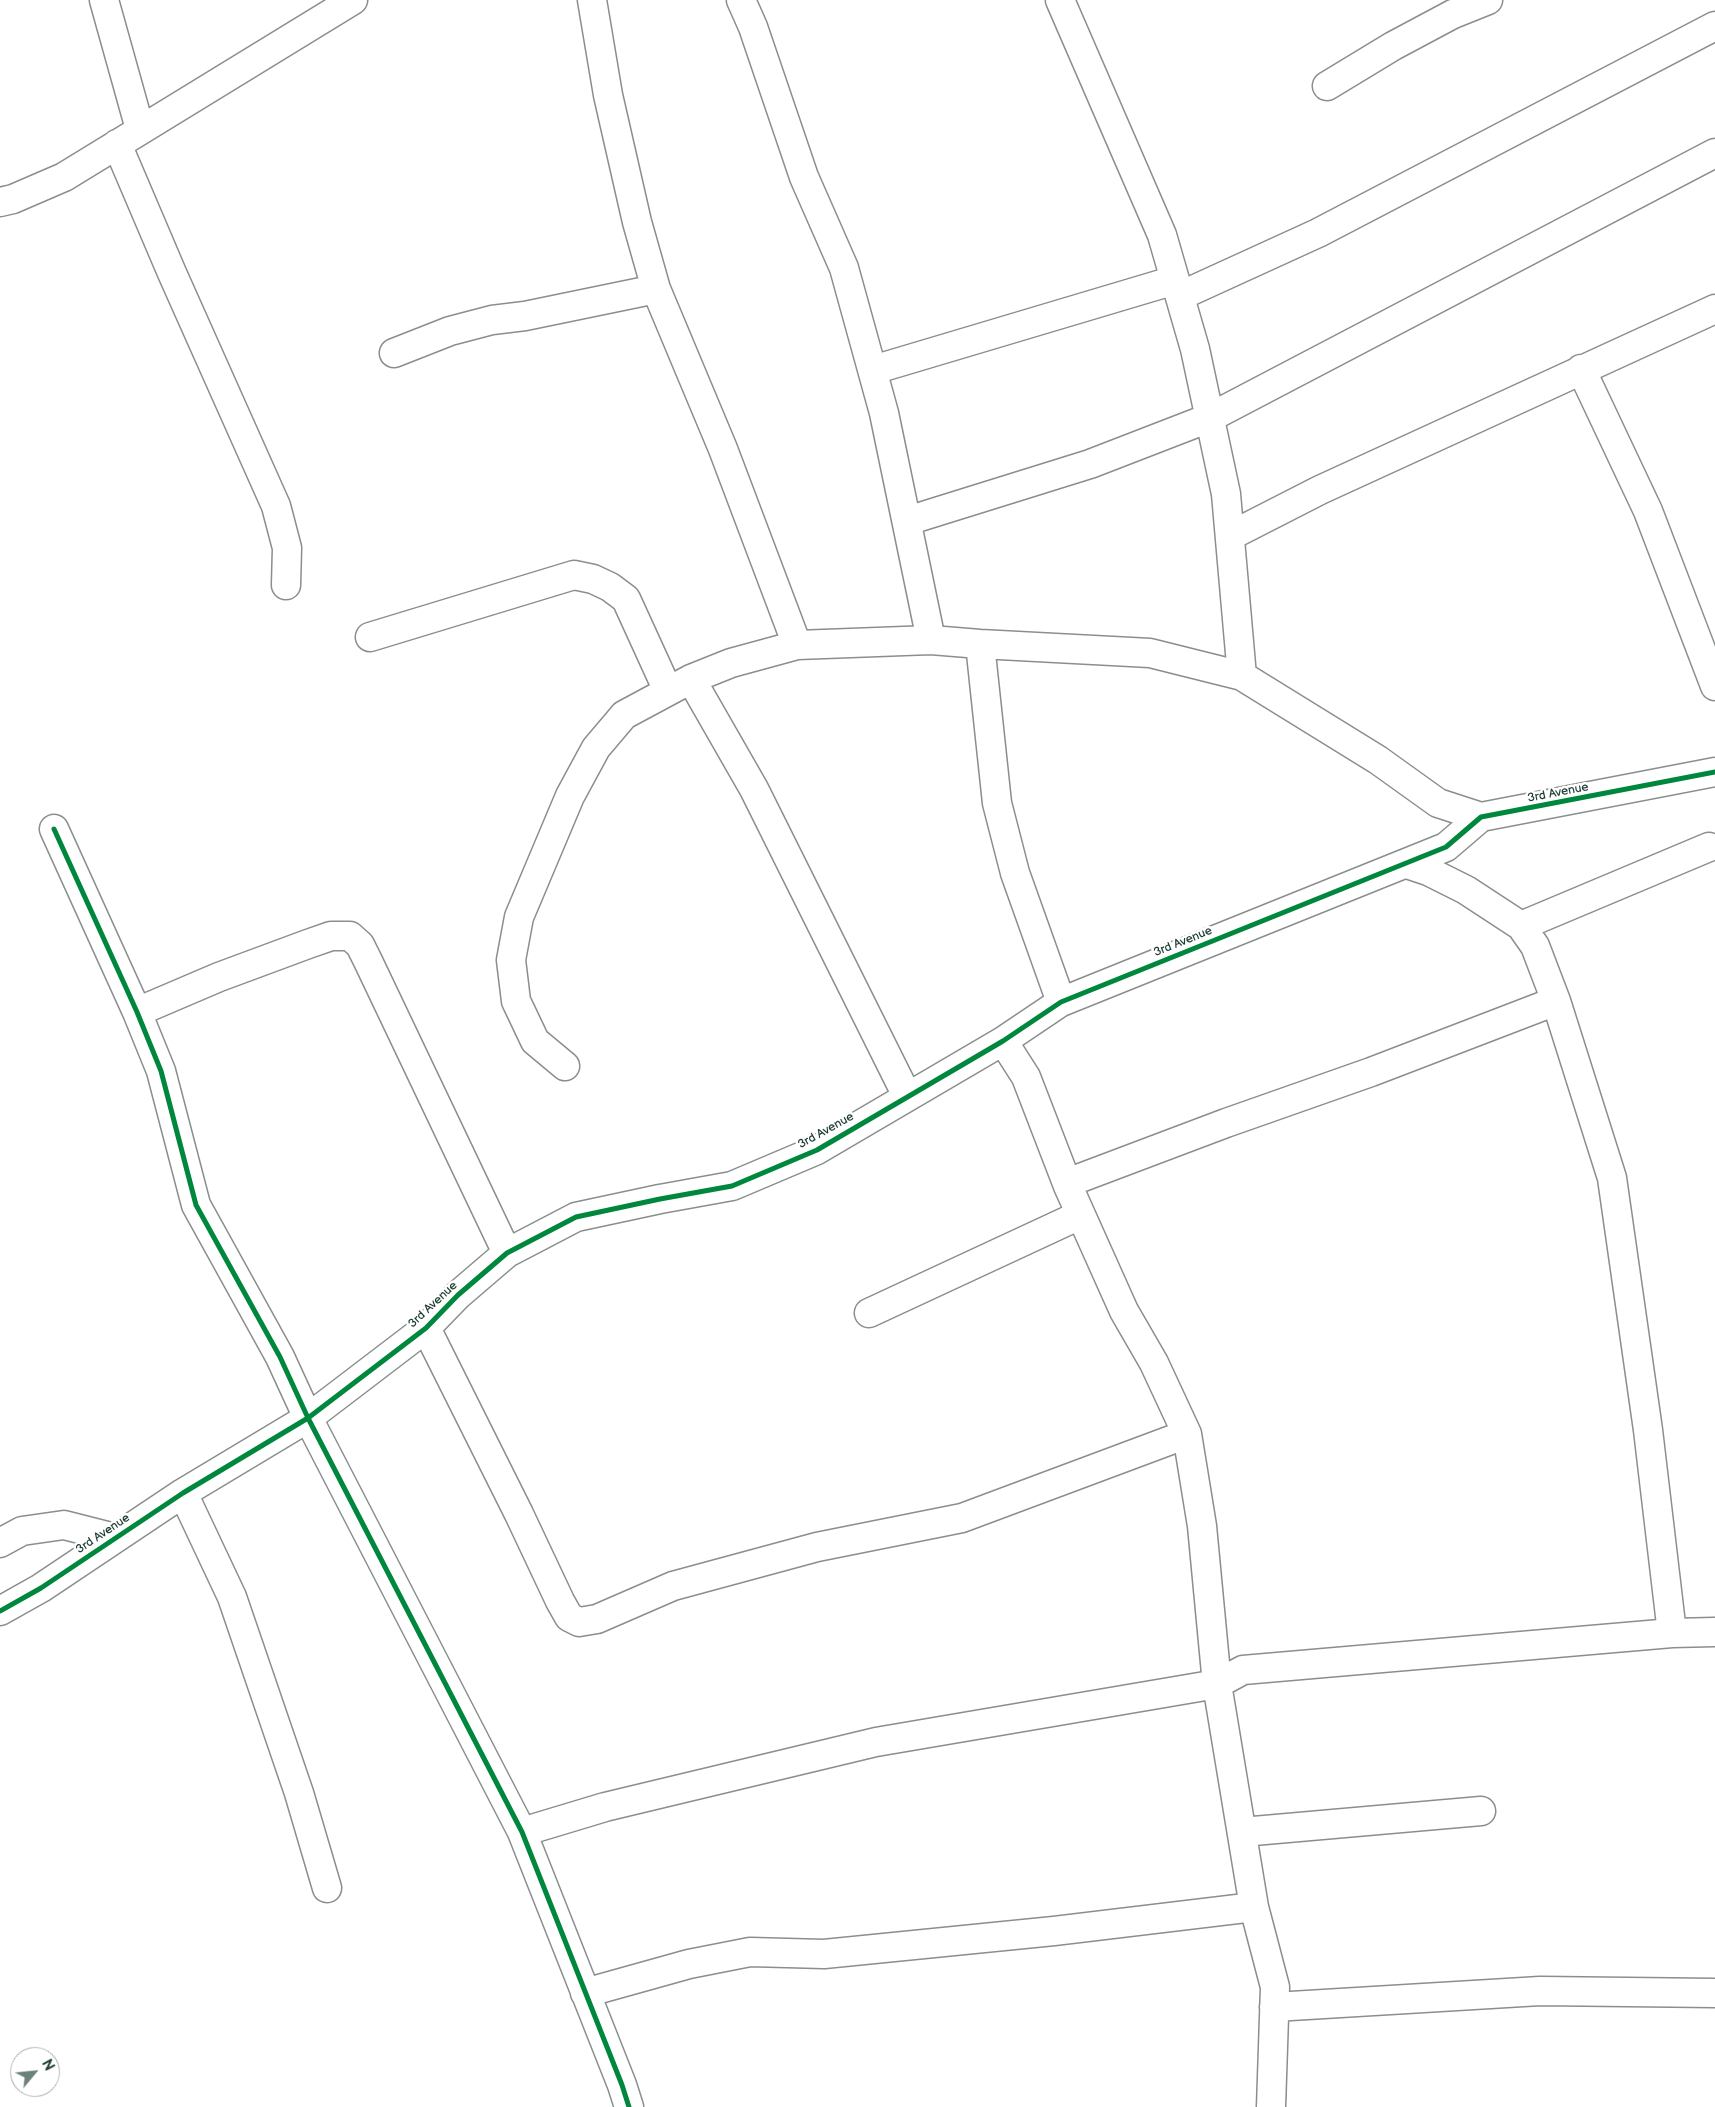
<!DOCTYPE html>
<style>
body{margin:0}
#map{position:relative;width:1715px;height:2107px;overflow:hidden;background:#fff;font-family:"Balsamiq Sans",sans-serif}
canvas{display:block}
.north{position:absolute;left:10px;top:2047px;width:50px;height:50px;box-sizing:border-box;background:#fff;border:1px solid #a5b1ae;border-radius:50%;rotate:62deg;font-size:14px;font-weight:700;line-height:20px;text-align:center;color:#1f3d34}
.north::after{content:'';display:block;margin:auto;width:18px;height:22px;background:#6d817b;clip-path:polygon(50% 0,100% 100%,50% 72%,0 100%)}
</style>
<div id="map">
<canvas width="1715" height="2107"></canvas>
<div class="north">N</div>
</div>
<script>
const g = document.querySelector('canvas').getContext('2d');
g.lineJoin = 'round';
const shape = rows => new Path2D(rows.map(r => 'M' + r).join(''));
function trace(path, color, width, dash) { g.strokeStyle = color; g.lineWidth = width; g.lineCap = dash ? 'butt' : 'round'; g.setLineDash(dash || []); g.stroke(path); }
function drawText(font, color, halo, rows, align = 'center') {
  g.font = font + ' "Balsamiq Sans",sans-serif'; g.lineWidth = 5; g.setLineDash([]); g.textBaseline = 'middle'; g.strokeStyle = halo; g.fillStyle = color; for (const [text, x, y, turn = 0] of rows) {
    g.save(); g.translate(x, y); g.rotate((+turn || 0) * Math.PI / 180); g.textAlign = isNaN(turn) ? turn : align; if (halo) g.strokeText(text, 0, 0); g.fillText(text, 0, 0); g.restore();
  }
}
const minor = shape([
 [104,0,140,129],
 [592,0,608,95,637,222,656,289,723,449,797,645],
 [741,0,753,27,804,177,844,268,884,413,931,640],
 [1060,0,1162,235,1195,349,1226,494,1242,676],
 [1327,86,1393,46,1453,14,1488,0],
 [117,144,172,273,276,506,287,548,286,585],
 [0,202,13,199,64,177,353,0],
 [1180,296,1318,233,1715,26],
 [394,353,450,331,492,320,525,316,656,289],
 [1581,369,1648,511,1715,686],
 [873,370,1175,280],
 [907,521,1090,464,1209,418,1715,153],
 [1230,536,1320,490,1715,309],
 [370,637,574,575,593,579,610,587,626,599,668,691],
 [980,644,997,803,1015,873,1061,1002],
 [691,679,754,789,907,1096],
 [54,829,137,1012,161,1071,196,1205,280,1357,308,1418,522,1832,622,2085,629,2107],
 [1407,864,1428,871,1466,890,1521,926,1535,946,1556,1001,1612,1178,1648,1430,1672,1633],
 [1521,926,1709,847],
 [137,1012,219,977,308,944,331,936,350,936,360,945,368,961,507,1253],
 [1003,1041,1026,1077,1068,1186,1124,1311,1154,1363,1187,1434,1202,1526,1217,1684,1254,1907,1275,1987,1271,2107],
 [565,1066,535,1041,516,1001,511,960,519,917,570,796,596,748,624,715,691,679,731,663,797,645,931,640,980,644,1150,653,1242,676,1378,760,1438,803,1481,817],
 [1067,1183,1226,1123,1371,1072,1556,1001],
 [869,1313,1080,1215],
 [426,1328,519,1514,560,1601,569,1617,579,1622,597,1619,673,1586,817,1547,962,1518,1187,1434],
 [183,1493,232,1597,299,1793,327,1888],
 [0,1543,22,1531,64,1525,115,1538],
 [0,1611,41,1588,183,1493,308,1418,426,1328,458,1295,507,1253,576,1217,660,1199,732,1186,817,1150,1003,1041,1061,1002,1446,847,1481,817,1715,772],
 [522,1832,605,1807,876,1742,1217,1684,1243,1670,1672,1633,1715,1632],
 [1242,1832,1481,1811],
 [585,1993,689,1964,750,1952,824,1954,1054,1931,1254,1907],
 [1274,2007,1540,1991,1715,1993]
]);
trace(minor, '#898f8d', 31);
trace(minor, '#fff', 28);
trace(shape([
 [54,829,137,1012,161,1071,196,1205,280,1357,308,1418,522,1832,622,2085,629,2107],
 [0,1611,41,1588,183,1493,308,1418,426,1328,458,1295,507,1253,576,1217,660,1199,732,1186,817,1150,1003,1041,1061,1002,1446,847,1481,817,1715,772]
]), '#00873e', 5);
drawText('12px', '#1f3d34', '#fff', [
 ["3rd Avenue",1558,793,-11],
 ["3rd Avenue",1183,942,-22],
 ["3rd Avenue",826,1131,-29],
 ["3rd Avenue",433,1305,-43],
 ["3rd Avenue",103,1534,-34]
]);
</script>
